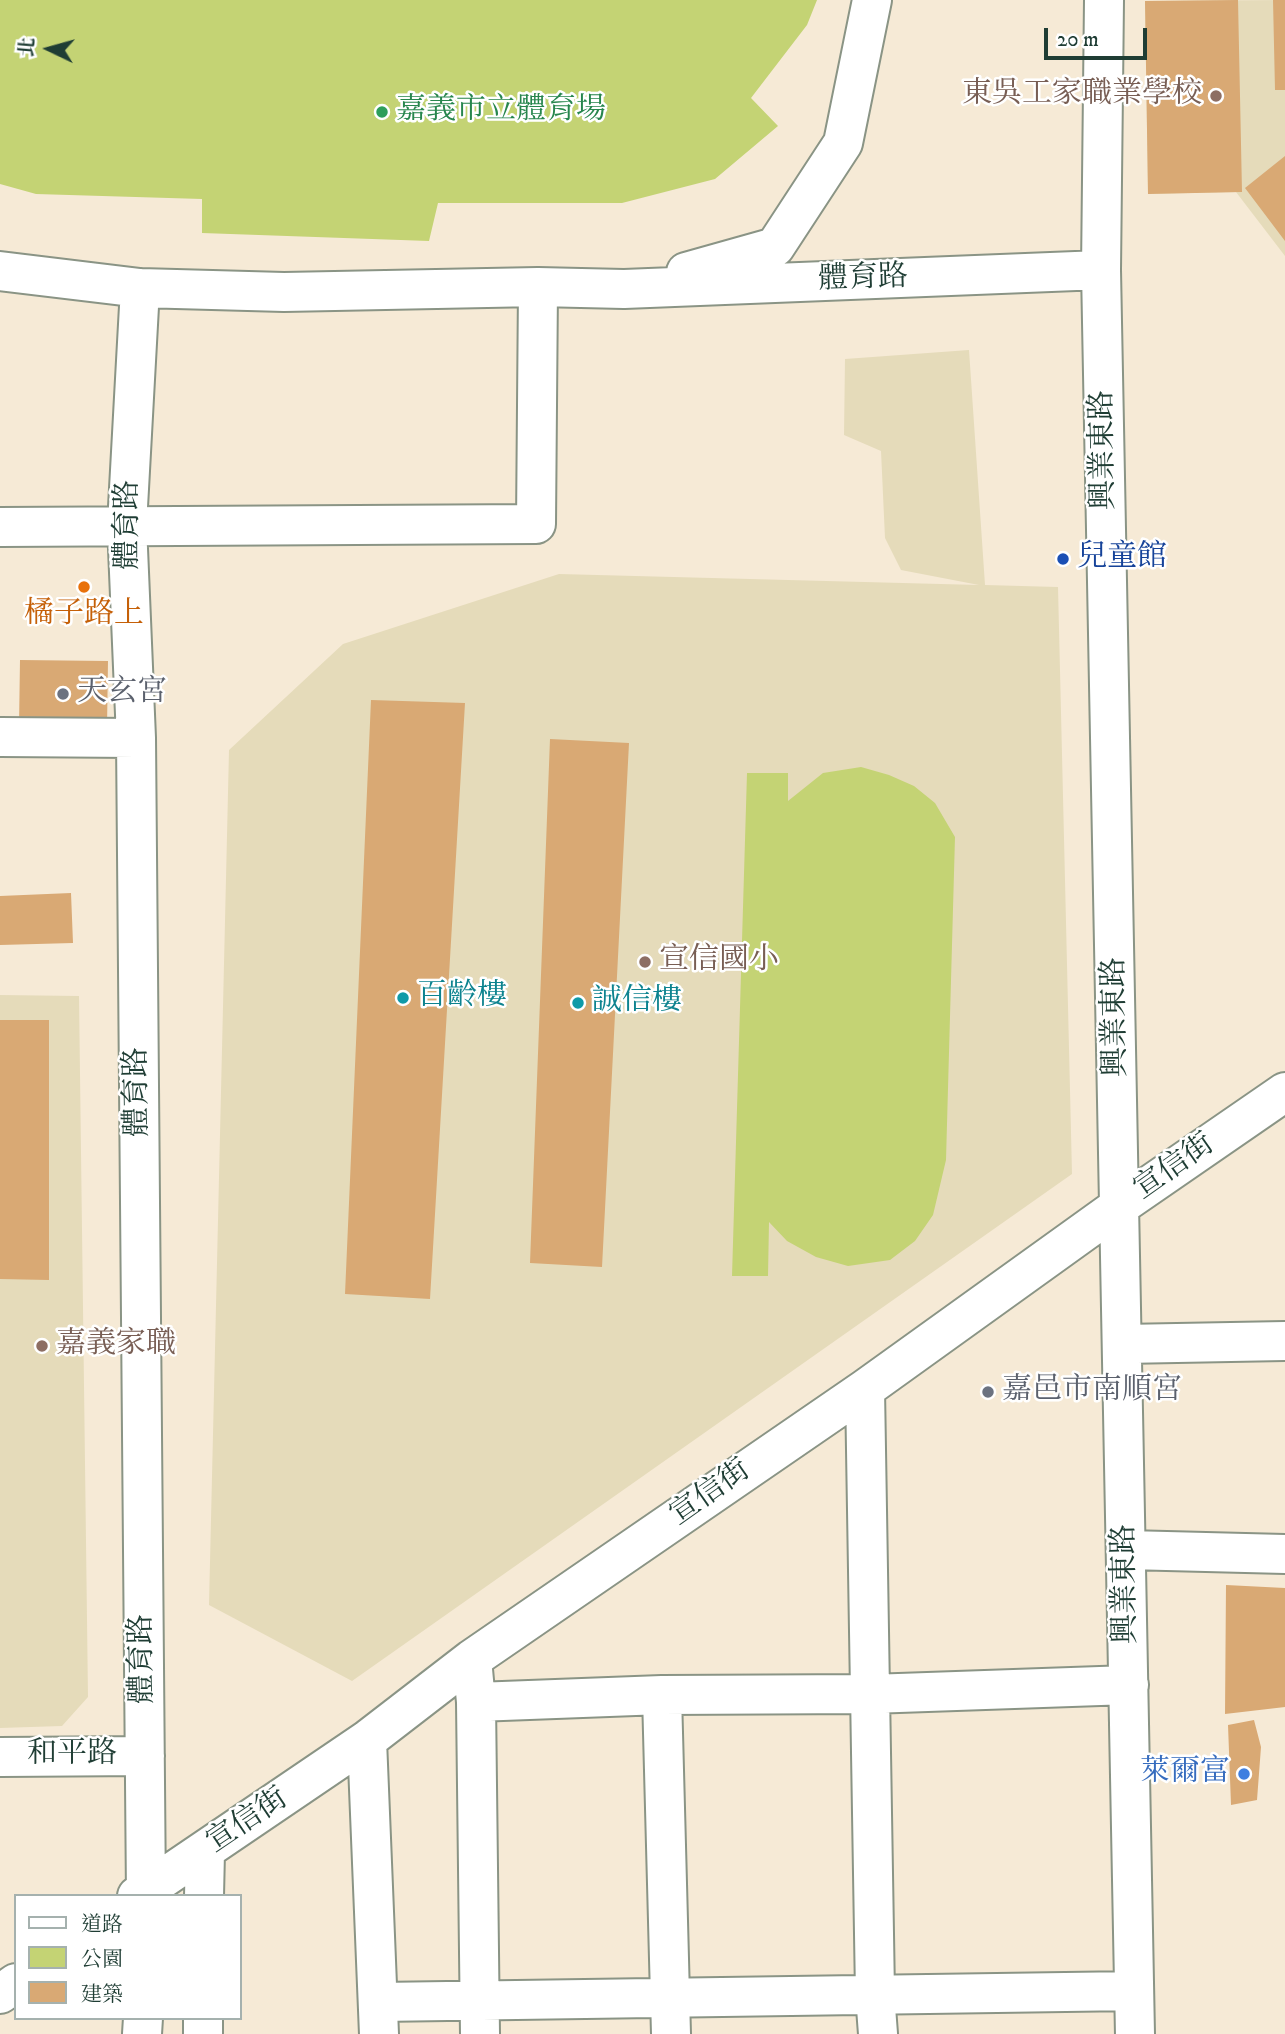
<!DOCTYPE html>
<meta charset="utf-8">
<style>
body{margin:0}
#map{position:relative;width:1285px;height:2034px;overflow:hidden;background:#f6ead6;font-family:"IM FELL DW Pica","Noto Serif TC",serif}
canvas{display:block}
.legend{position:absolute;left:14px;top:1894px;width:228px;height:126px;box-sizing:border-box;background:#fff;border:2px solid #a5b1ae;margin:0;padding:9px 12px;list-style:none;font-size:21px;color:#1f3d34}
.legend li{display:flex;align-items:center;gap:14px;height:35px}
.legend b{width:35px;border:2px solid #a5b1ae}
.north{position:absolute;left:14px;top:14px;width:70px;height:70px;-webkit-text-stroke:5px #fff;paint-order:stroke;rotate:275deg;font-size:19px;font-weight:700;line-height:28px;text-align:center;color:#1f3d34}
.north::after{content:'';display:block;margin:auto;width:24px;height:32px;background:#1f3d34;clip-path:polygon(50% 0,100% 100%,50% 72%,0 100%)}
.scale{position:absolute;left:1044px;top:28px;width:103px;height:32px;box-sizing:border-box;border:4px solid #1f3d34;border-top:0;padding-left:9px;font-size:21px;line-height:24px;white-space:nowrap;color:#1f3d34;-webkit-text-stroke:5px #fff;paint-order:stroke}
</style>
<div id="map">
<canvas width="1285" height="2034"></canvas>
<ul class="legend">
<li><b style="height:9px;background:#fff"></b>道路</li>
<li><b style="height:19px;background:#c4d374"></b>公園</li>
<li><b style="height:19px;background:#d9a974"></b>建築</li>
</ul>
<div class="north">北</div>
<div class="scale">20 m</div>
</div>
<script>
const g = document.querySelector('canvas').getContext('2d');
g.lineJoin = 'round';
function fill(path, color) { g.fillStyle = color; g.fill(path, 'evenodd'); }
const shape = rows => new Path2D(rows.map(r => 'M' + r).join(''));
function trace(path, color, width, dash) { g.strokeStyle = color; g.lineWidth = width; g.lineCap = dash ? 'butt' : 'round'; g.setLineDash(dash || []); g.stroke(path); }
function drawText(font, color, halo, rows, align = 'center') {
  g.font = font + ' "IM FELL DW Pica","Noto Serif TC",serif'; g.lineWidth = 5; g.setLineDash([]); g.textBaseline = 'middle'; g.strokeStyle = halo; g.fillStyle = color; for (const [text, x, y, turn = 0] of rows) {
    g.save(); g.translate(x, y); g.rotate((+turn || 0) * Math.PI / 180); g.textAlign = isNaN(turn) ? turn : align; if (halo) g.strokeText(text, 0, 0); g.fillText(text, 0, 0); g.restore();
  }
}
fill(shape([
 [1285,0,1285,256,1236,192,1148,194,1145,1],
 [969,350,985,585,1058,587,1072,1174,352,1681,209,1605,229,750,343,644,559,574,979,585,901,570,885,538,881,451,844,435,845,359],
 [0,995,79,996,88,1697,62,1726,0,1728]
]), '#e5dbba');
fill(shape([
 [0,0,817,0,807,25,751,98,778,126,715,179,622,203,438,203,429,241,202,233,202,199,36,194,0,184],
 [861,767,889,775,914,786,935,803,955,837,946,1160,933,1215,915,1241,890,1260,848,1266,816,1257,787,1241,769,1222,768,1276,732,1276,747,773,788,773,788,801,823,773]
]), '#c4d374');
fill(shape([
 [1238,0,1242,192,1148,194,1145,1],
 [1273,0,1285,0,1285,90,1275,90],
 [1285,156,1285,241,1245,188],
 [20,660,108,661,107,728,19,727],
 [371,700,465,703,430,1299,345,1294],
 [550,739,629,743,602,1267,530,1263],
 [71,893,73,943,0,945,0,896],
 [0,1020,49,1020,49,1280,0,1279],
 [1226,1585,1285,1588,1285,1707,1225,1714],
 [1254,1720,1261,1747,1257,1800,1231,1805,1228,1725]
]), '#d9a974');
const minor = shape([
 [1104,0,1101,270,1135,2034],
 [0,271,140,288,284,292,538,287,624,289,1101,270],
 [686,272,775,247,843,143,872,0],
 [140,288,127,525,136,738,146,1896],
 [0,527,536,524,538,287],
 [0,737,136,738],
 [1123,1344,1285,1341],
 [865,1389,875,1994,878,2034],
 [1127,1550,1285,1554],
 [472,1659,476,1702,662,1695,870,1694,1129,1685],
 [662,1695,671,2034],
 [476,1702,480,2034],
 [367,1740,379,2034],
 [0,1757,145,1756],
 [137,1896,367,1740,472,1659,865,1389,1121,1205,1285,1092],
 [204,1896,205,1852],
 [0,1994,16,1983],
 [379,2002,1134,1991],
 [142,2034,143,2018],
 [203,2034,203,2018]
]);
trace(minor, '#8a9485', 42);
trace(minor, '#fff', 38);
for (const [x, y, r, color] of [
 [1216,96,7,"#8d6e63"],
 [382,112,7,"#2e9e5b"],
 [1063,559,7,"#1a4fb4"],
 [84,587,7,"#e8710a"],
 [63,694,7,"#6b7280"],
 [645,962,7,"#8d6e63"],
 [403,998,7,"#0f9aa8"],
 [578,1003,7,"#0f9aa8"],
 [42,1346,7,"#8d6e63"],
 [988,1392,7,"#6b7280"],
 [1244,1774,7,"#3f7fe0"]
]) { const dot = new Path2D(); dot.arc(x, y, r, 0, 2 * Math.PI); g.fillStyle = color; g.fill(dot); trace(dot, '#fff', 2.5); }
drawText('30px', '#785e54', '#fff', [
 ["東吳工家職業學校",1202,96,"right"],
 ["宣信國小",659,962],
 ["嘉義家職",56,1346]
], 'left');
drawText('30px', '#27864d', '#fff', [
 ["嘉義市立體育場",396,112]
], 'left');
drawText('30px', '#1f3d34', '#fff', [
 ["體育路",863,280,-2],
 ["興業東路",1105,450,-91],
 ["體育路",130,525,-90],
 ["興業東路",1117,1017,-91],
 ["體育路",139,1092,-91],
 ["宣信街",1175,1168,-35],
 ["宣信街",711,1494,-35],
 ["興業東路",1127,1584,-91],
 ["體育路",144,1659,-91],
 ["和平路",72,1756],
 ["宣信街",248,1822,-34]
]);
drawText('30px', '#164399', '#fff', [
 ["兒童館",1077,559]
], 'left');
drawText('30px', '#c56008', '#fff', [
 ["橘子路上",84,616]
]);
drawText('30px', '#5b616d', '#fff', [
 ["天玄宮",77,694],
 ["嘉邑市南順宮",1002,1392]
], 'left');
drawText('30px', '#0d838f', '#fff', [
 ["百齡樓",417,998],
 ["誠信樓",592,1003]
], 'left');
drawText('30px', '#366cbe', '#fff', [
 ["萊爾富",1230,1774]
], 'right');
</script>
